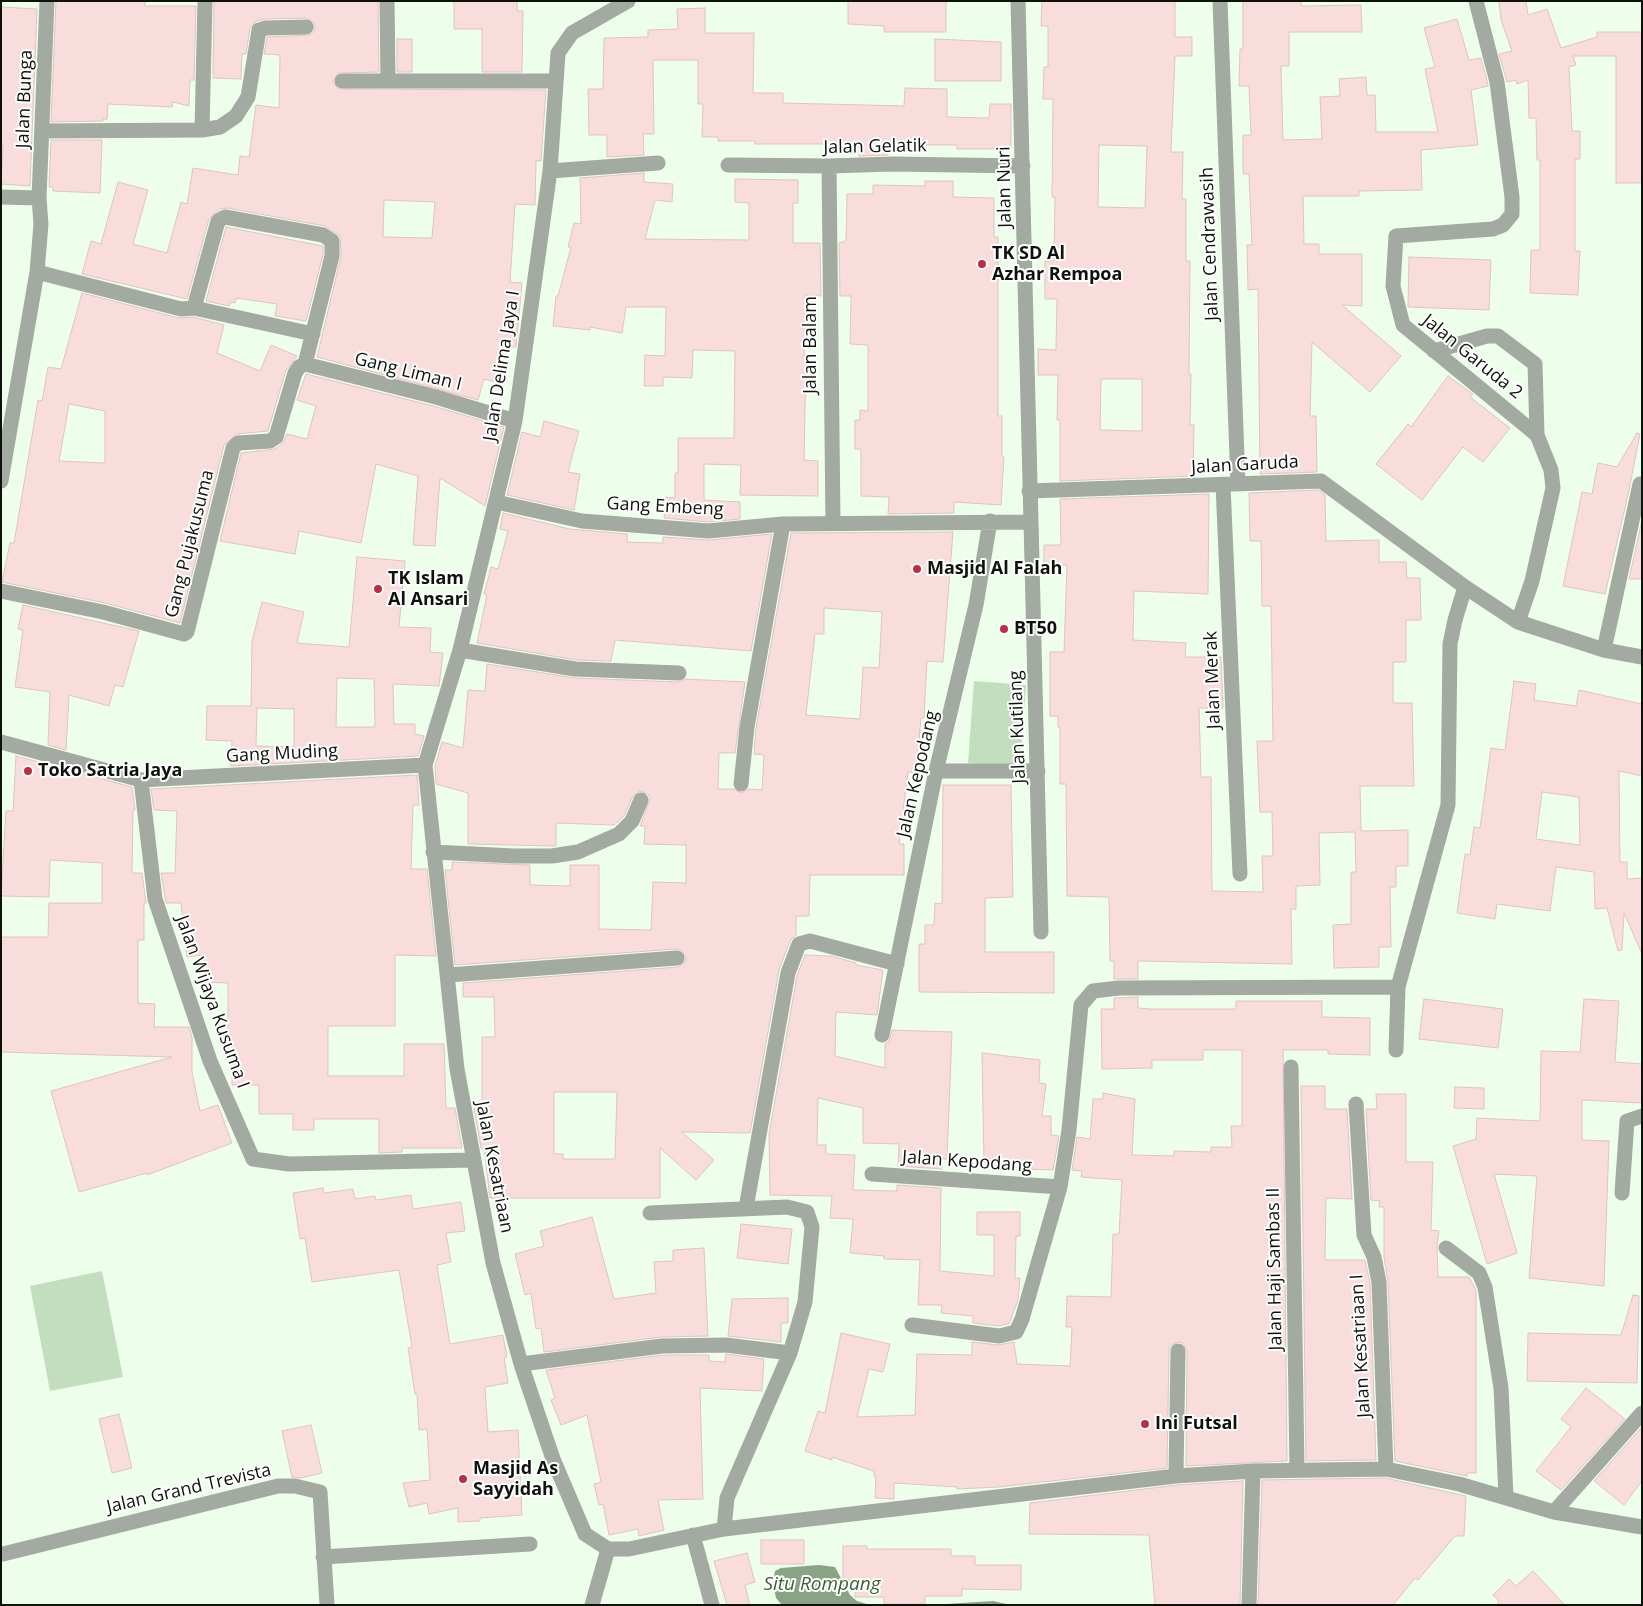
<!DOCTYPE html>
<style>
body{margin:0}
#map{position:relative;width:1643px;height:1606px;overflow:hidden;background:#edffea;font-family:"Open Sans",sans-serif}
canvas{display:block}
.frame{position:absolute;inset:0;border:2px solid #0d130c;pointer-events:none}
</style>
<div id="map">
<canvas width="1643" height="1606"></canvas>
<div class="frame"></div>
</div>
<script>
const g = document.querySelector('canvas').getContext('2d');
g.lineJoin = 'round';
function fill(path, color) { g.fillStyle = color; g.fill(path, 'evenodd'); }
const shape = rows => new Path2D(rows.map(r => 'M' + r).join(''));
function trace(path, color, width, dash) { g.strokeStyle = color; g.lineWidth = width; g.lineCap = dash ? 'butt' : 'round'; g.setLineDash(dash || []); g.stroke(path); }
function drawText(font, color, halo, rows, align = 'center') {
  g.font = font + ' "Open Sans",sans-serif'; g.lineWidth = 4; g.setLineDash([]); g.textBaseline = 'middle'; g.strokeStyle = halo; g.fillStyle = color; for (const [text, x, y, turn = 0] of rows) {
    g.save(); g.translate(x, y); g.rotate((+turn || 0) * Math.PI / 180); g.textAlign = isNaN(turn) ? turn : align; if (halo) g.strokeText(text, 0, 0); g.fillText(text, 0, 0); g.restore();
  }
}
fill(shape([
 [974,681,1026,685,1020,767,968,763],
 [102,1271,123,1377,50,1391,30,1286]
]), '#c3ddbf');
fill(shape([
 [819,1565,835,1567,850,1595,857,1601,870,1605,782,1605,776,1598,773,1583,775,1571,781,1568],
 [993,1601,1011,1605,928,1605,946,1604]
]), '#89a485');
const building = shape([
 [56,1,145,1,145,6,196,6,194,80,190,80,189,106,173,102,172,107,108,104,107,119,103,119,103,121,51,122,56,1],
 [214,1,378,1,379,72,338,73,333,81,338,89,546,90,541,161,536,161,535,205,515,204,510,282,522,283,516,347,508,347,499,383,484,379,478,400,317,357,341,256,340,236,325,226,227,208,220,209,209,219,187,299,82,274,91,241,101,244,118,182,148,190,133,244,167,253,181,202,187,204,193,168,238,175,240,156,249,157,256,105,279,108,280,55,264,54,267,37,310,35,314,31,314,23,306,18,266,19,256,21,250,28,246,54,242,54,241,79,213,78,214,1],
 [384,200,435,202,432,238,383,237,384,200],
 [454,1,517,1,517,11,523,11,522,72,482,72,482,29,454,29,454,1],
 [848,1,946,1,946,32,884,32,884,26,848,24,848,1],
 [1042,1,1175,1,1175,37,1192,37,1192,56,1175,56,1171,152,1183,152,1182,199,1186,199,1186,261,1190,261,1189,374,1191,374,1190,425,1194,425,1193,476,1060,481,1060,420,1057,420,1058,375,1038,375,1038,349,1056,350,1057,299,1045,299,1045,261,1054,261,1055,197,1052,197,1053,99,1043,99,1044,67,1048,67,1048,26,1041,26,1042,1],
 [1099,145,1147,146,1145,208,1098,207,1099,145],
 [1101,379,1142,379,1142,431,1100,430,1101,379],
 [1243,1,1301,1,1301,6,1361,5,1362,32,1289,32,1289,66,1281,66,1283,140,1322,139,1320,97,1340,96,1339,79,1366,77,1367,95,1375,95,1376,132,1438,132,1425,69,1435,67,1424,28,1457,19,1469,60,1481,58,1488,84,1488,86,1471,90,1478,145,1421,150,1422,190,1359,191,1359,196,1303,196,1304,244,1319,244,1319,254,1362,254,1362,306,1342,305,1401,356,1370,392,1312,342,1310,416,1316,416,1317,472,1260,474,1258,289,1248,290,1247,245,1252,245,1249,174,1243,174,1243,135,1251,135,1249,86,1239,86,1240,49,1243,49,1243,1],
 [1499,1,1526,1,1528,15,1547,9,1561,48,1597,37,1597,32,1642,32,1642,183,1616,183,1616,56,1573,56,1576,65,1569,67,1572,131,1580,131,1580,159,1575,159,1575,251,1580,251,1578,295,1530,293,1531,250,1540,250,1540,160,1537,160,1536,118,1529,118,1528,80,1517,84,1516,80,1507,82,1499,54,1512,51,1501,20,1499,1],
 [1,7,37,9,30,186,1,184,3,146,1,146,1,7],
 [705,8,705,33,754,33,753,93,783,93,783,103,904,106,905,88,947,89,947,117,989,118,990,104,1011,104,1011,149,957,149,957,145,888,145,888,155,859,156,859,144,755,144,755,141,718,141,718,137,702,137,703,104,698,104,698,60,653,60,654,134,643,134,644,155,607,157,607,135,589,135,588,89,603,89,604,38,648,37,648,30,678,29,677,9,705,8],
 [397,39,412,39,412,72,397,72,397,39],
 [935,39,1001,42,1001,81,935,81,935,39],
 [51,140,102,140,100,193,53,191,53,187,49,187,51,140],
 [644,173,644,182,673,184,672,202,655,200,645,239,749,240,749,203,735,202,735,179,798,180,798,203,793,203,793,243,820,243,821,296,805,295,804,361,806,361,804,460,818,461,818,496,740,495,741,465,704,464,704,500,740,502,740,519,708,522,664,518,666,497,675,498,675,473,678,473,678,438,734,438,735,351,693,350,692,378,663,377,663,386,644,386,645,355,665,356,666,307,626,307,622,333,590,327,590,330,553,326,556,296,558,296,571,247,568,247,574,223,581,224,580,178,644,173],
 [925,181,953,181,953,197,994,198,994,237,998,237,998,416,1002,416,1002,457,1004,457,1001,505,954,502,954,513,888,514,889,497,861,496,861,449,855,449,855,420,860,420,860,410,868,411,868,345,850,344,851,296,840,296,839,243,846,241,847,194,873,194,873,185,925,186,925,181],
 [226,227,323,246,323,255,306,321,275,316,277,304,236,298,235,303,231,302,229,306,206,301,226,227],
 [1409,257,1491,260,1489,310,1408,307,1409,257],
 [82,293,179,318,193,317,224,325,217,353,260,371,271,345,297,356,286,370,268,431,237,434,224,445,180,623,105,603,2,582,10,543,14,543,38,400,42,401,48,367,61,369,82,293],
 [69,404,105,411,105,463,59,461,69,404],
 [306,374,433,406,504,427,485,506,440,478,435,546,413,545,418,476,376,464,361,543,299,531,295,554,220,541,241,453,275,449,282,444,287,434,307,439,316,406,297,400,306,374],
 [1448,376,1473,394,1470,397,1510,428,1483,462,1463,447,1422,500,1376,464,1408,424,1411,427,1448,376],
 [544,421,579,431,568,472,580,474,574,510,507,495,522,432,540,437,544,421],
 [1637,433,1640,434,1628,495,1605,594,1563,586,1582,492,1592,494,1598,463,1617,467,1637,433],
 [1318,490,1325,495,1326,541,1379,540,1379,562,1406,562,1407,578,1420,578,1421,620,1406,620,1406,662,1393,662,1393,703,1412,703,1414,786,1360,786,1361,831,1408,830,1408,866,1396,866,1396,887,1390,887,1391,947,1379,947,1379,967,1334,968,1333,925,1351,924,1351,872,1356,872,1355,832,1319,833,1320,885,1296,886,1296,909,1291,909,1292,964,1138,961,1138,979,1114,979,1114,961,1110,961,1109,897,1067,896,1066,784,1060,784,1060,727,1058,727,1058,716,1050,716,1050,652,1064,652,1067,565,1044,565,1044,545,1061,545,1060,499,1209,494,1208,594,1134,591,1133,640,1186,643,1185,657,1221,657,1223,708,1199,708,1201,777,1211,777,1212,891,1263,892,1262,856,1273,856,1272,812,1260,812,1257,741,1273,741,1271,606,1262,606,1261,541,1250,541,1249,493,1318,490],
 [503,513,570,529,627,534,627,542,663,543,663,537,709,540,772,534,751,651,615,640,611,661,576,660,477,643,487,595,484,594,491,567,498,569,508,531,500,529,503,513],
 [1642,520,1642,579,1629,579,1642,520],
 [953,532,943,662,927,661,924,718,921,718,916,773,908,772,899,844,904,844,904,875,810,875,809,916,796,916,796,935,790,941,779,970,750,1133,682,1132,714,1160,696,1180,660,1148,660,1198,490,1198,484,1148,481,1148,474,1108,482,1108,482,1037,495,1037,494,997,463,997,463,983,678,967,685,962,686,957,681,950,676,949,455,965,445,870,452,870,452,862,530,865,530,885,570,886,570,865,599,865,599,929,651,930,653,882,686,883,686,845,644,844,645,826,640,826,650,799,648,794,640,791,633,796,624,816,614,825,556,823,556,846,468,844,468,793,436,784,435,766,442,742,463,748,468,690,485,691,487,664,575,678,679,682,686,679,745,682,735,753,719,753,718,789,733,789,741,793,749,789,762,790,764,755,754,754,756,728,791,533,953,532],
 [824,608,882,612,879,668,863,667,860,719,806,715,815,634,824,634,824,608],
 [554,1092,617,1092,615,1159,563,1159,563,1154,554,1154,554,1092],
 [357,557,405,561,399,627,431,628,430,652,443,653,439,686,393,684,394,724,415,724,415,734,424,736,418,756,231,766,232,741,206,740,207,706,251,706,252,641,262,602,304,612,297,643,349,647,357,557],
 [337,678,374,679,375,727,336,727,337,678],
 [257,708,294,709,294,747,256,746,257,708],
 [23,605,139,631,123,687,115,685,109,706,69,695,66,750,48,745,50,692,15,687,23,630,18,629,23,605],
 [1514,681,1536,684,1534,700,1576,706,1579,690,1642,704,1642,776,1619,771,1620,862,1627,862,1627,879,1642,878,1642,954,1624,913,1622,950,1618,951,1607,908,1595,909,1594,872,1556,867,1550,911,1497,904,1495,919,1457,913,1465,854,1470,855,1474,827,1480,828,1491,748,1505,750,1514,681],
 [1542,792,1579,797,1580,845,1536,839,1542,792],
 [16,756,132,787,135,810,133,810,132,873,142,873,146,903,144,903,144,940,138,940,138,1003,155,1004,154,1027,189,1027,192,1037,192,1072,200,1111,218,1105,232,1143,147,1175,147,1173,79,1192,51,1091,172,1057,1,1052,1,937,48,937,49,903,102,903,102,863,50,860,49,897,1,896,6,811,13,811,16,756],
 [417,775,419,805,413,805,411,869,427,869,436,956,395,955,395,1026,328,1026,328,1076,404,1076,404,1044,444,1044,446,1108,455,1108,462,1148,402,1148,402,1152,379,1153,379,1119,314,1119,314,1130,293,1130,293,1114,259,1114,259,1085,232,1085,232,1051,228,1051,228,983,201,982,202,955,187,957,181,903,166,903,161,873,175,873,177,811,154,810,151,789,417,775],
 [943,785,1011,785,1013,897,985,898,985,952,1054,952,1054,993,919,992,919,944,925,944,925,925,934,925,935,903,942,904,943,785],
 [805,955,831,956,856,963,856,965,883,970,877,1015,836,1012,835,1056,885,1068,885,1044,889,1041,892,1030,952,1032,947,1159,942,1159,942,1169,898,1166,899,1144,863,1143,863,1108,818,1098,817,1145,826,1145,826,1154,855,1155,853,1190,897,1191,897,1185,941,1188,940,1271,994,1276,994,1235,977,1235,977,1212,1020,1212,1020,1236,1016,1236,1015,1278,1020,1278,1018,1300,1009,1324,998,1326,973,1323,973,1316,941,1313,942,1305,918,1305,920,1260,884,1259,884,1256,850,1253,853,1219,830,1218,832,1196,770,1195,769,1134,797,976,805,955],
 [1138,997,1138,1008,1151,1009,1236,1009,1236,1001,1322,1001,1322,1017,1370,1018,1370,1055,1328,1054,1328,1050,1283,1050,1287,1461,1186,1466,1187,1351,1183,1343,1178,1342,1170,1346,1169,1351,1167,1468,998,1487,957,1489,957,1487,894,1483,894,1499,875,1498,876,1476,874,1476,874,1471,832,1457,832,1460,805,1451,818,1411,825,1413,841,1333,890,1344,883,1372,869,1369,857,1417,915,1415,917,1354,972,1355,972,1342,998,1345,1014,1342,1017,1364,1070,1366,1072,1327,1066,1327,1067,1296,1111,1297,1113,1234,1119,1234,1122,1180,1081,1177,1082,1171,1072,1170,1077,1137,1090,1139,1093,1099,1103,1099,1103,1093,1135,1099,1132,1155,1174,1156,1174,1151,1211,1152,1211,1147,1232,1147,1231,1126,1242,1126,1242,1050,1203,1050,1203,1060,1152,1060,1152,1068,1102,1069,1101,1009,1114,1009,1114,998,1138,997],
 [1424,999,1503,1009,1498,1048,1419,1039,1424,999],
 [1584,999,1619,1001,1615,1062,1642,1064,1642,1103,1582,1100,1582,1140,1609,1141,1604,1286,1529,1278,1537,1176,1494,1174,1517,1253,1487,1264,1453,1146,1476,1139,1477,1118,1540,1121,1541,1051,1580,1052,1584,999],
 [982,1053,1040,1060,1039,1083,1046,1084,1042,1116,1051,1116,1051,1135,1059,1136,1053,1170,1020,1169,1020,1162,984,1162,982,1053],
 [1301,1086,1325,1086,1325,1109,1347,1109,1352,1199,1326,1198,1325,1260,1365,1260,1370,1283,1376,1460,1306,1461,1301,1086],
 [1455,1087,1484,1088,1484,1109,1454,1108,1455,1087],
 [1376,1094,1406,1094,1406,1162,1433,1162,1431,1230,1439,1231,1437,1247,1438,1277,1469,1277,1476,1290,1476,1473,1467,1473,1467,1476,1395,1461,1388,1282,1384,1257,1384,1207,1379,1207,1380,1201,1371,1200,1366,1109,1377,1109,1376,1094],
 [323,1188,324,1193,353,1189,355,1199,375,1196,376,1200,411,1195,413,1209,461,1202,465,1231,446,1233,451,1262,437,1265,450,1344,503,1335,507,1357,504,1357,508,1383,485,1387,488,1432,518,1430,522,1515,480,1518,480,1521,458,1522,458,1508,429,1514,427,1503,409,1507,403,1483,430,1480,427,1429,419,1430,417,1394,415,1394,408,1348,412,1347,399,1270,312,1282,305,1238,300,1239,293,1193,323,1188],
 [592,1217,614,1299,656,1293,654,1262,673,1261,673,1250,704,1248,708,1336,661,1337,544,1352,541,1328,536,1329,531,1293,525,1295,515,1254,544,1246,540,1231,592,1217],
 [741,1224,792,1229,788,1264,737,1258,741,1224],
 [1633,1295,1639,1296,1637,1383,1527,1381,1528,1333,1621,1335,1633,1295],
 [788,1298,788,1323,781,1323,781,1342,728,1336,732,1299,788,1298],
 [726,1354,764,1359,762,1391,700,1388,703,1499,658,1500,664,1530,639,1536,638,1529,609,1535,603,1504,599,1505,594,1484,601,1482,587,1415,561,1425,551,1400,555,1398,546,1370,663,1355,709,1355,709,1361,725,1362,726,1354],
 [1586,1388,1625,1419,1561,1490,1536,1471,1571,1427,1561,1419,1586,1388],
 [119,1414,132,1468,112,1473,99,1419,119,1414],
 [311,1425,322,1473,301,1478,292,1477,282,1431,311,1425],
 [1642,1427,1642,1481,1624,1505,1594,1481,1642,1427],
 [1385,1478,1466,1496,1464,1536,1455,1536,1418,1580,1415,1578,1393,1605,1258,1605,1262,1480,1385,1478],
 [1243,1481,1240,1605,1155,1605,1149,1535,1029,1534,1030,1503,1177,1485,1243,1481],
 [761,1540,804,1540,804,1564,761,1564,761,1540],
 [843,1546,867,1546,867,1549,951,1549,951,1556,975,1556,975,1565,1021,1565,1021,1590,962,1589,962,1596,925,1596,925,1604,884,1604,884,1597,855,1597,855,1580,843,1580,843,1546],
 [747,1553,755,1582,745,1585,750,1605,727,1605,714,1561,747,1553],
 [1533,1571,1565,1605,1496,1605,1499,1602,1493,1595,1509,1579,1516,1586,1533,1571]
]);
fill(building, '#f9dcdc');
trace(building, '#e0c3c3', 1);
trace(shape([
 [387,1,388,81],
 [1220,1,1238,484],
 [1476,1,1497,82,1512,197,1512,214,1503,225,1493,229,1396,236,1393,286,1403,325,1537,435,1551,470,1553,488,1532,581,1518,622],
 [342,81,555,81],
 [202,130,205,1],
 [43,131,202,130,220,127,236,116,248,97,259,30,266,28,306,27],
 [728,165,829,166,893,164,1023,166],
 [829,166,833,523],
 [550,171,658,163],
 [1,197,39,198],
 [37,272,181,309,194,308,218,221,225,217,323,235,332,241,332,256,305,364],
 [194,308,313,334],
 [1434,351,1487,336,1498,336,1535,364,1537,435],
 [1,481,37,272,41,224,39,198,47,1],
 [1223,485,1240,874],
 [1029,491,1321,481,1465,587,1518,622,1604,650,1642,657],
 [496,502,582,521,708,531,783,524,1031,522,1018,1],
 [1031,522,1041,932],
 [1,591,103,612,184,634,187,632,233,448,238,443,270,441,276,437,295,373,299,367,305,364,436,397,515,421],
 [460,650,575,669,679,673],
 [1604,650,1640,484],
 [1,742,141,780,425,765],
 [936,771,1038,771],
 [141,780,155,899,210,1061,253,1159,289,1164,472,1160],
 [741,784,747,727,783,524],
 [433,852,514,856,552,856,578,852,619,834,632,821,641,800],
 [448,975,677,958],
 [882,1035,936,771,976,605,990,521],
 [1396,1050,1398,987],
 [1291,1067,1297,1470],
 [1356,1104,1364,1235,1374,1257,1379,1282,1386,1469],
 [872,1174,1060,1187],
 [1622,1193,1627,1121,1642,1116],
 [746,1208,788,973,799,944,810,941,897,964],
 [650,1213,787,1207,807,1212,812,1227,805,1302,790,1353,727,1498,724,1529],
 [1446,1248,1479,1273,1485,1287,1501,1388,1506,1496],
 [912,1325,999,1336,1016,1332,1022,1319,1060,1187,1069,1130,1081,1005,1093,991,1119,988,1398,987,1448,805,1450,644,1455,620,1465,587],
 [521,1364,662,1346,726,1345,790,1353],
 [1176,1476,1178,1351],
 [1554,1512,1642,1413],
 [693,1535,712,1605],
 [608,1549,585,1534,553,1459,521,1364,493,1263,457,1069,425,765,460,650,515,421,550,171,558,53,572,33,628,1],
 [608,1549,629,1549,724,1529,1176,1476,1253,1471,1386,1469,1459,1484,1554,1512,1642,1527],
 [3,1554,278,1486,295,1486,320,1492,327,1605],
 [323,1557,530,1544],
 [592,1605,608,1549],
 [1249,1605,1253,1471]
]), '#a2aaa1', 15);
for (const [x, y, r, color] of [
 [982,264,5,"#be2d41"],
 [917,569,5,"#be2d41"],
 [378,589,5,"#be2d41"],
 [1004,629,5,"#be2d41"],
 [28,771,5,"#be2d41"],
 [1145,1424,5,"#be2d41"],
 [463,1479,5,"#be2d41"]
]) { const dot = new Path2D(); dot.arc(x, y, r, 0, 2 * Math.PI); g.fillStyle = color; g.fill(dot); trace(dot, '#fff', 2); }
drawText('18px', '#0d130c', '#fff', [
 ["Jalan Bunga",25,99,-88],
 ["Jalan Gelatik",875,147,-1],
 ["Jalan Nuri",1005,187,-91],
 ["Jalan Cendrawasih",1210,244,-92],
 ["Jalan Balam",811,345,-90],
 ["Jalan Garuda 2",1472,357,39],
 ["Jalan Delima Jaya I",502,366,-81],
 ["Gang Liman I",408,372,14],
 ["Jalan Garuda",1245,465,-3],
 ["Gang Embeng",665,507,3],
 ["Gang Pujakusuma",190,544,-76],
 ["Jalan Merak",1213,680,-92],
 ["Jalan Kutilang",1018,727,-92],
 ["Gang Muding",282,754,-3],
 ["Jalan Kepodang",918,774,-77],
 ["Jalan Wijaya Kusuma I",212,1002,70],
 ["Jalan Kepodang",967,1162,4],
 ["Jalan Kesatriaan",494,1167,79],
 ["Jalan Haji Sambas II",1275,1269,-91],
 ["Jalan Kesatriaan I",1361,1346,-93],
 ["Jalan Grand Trevista",189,1489,-13]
]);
drawText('bold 18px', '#0d130c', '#fff', [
 ["TK SD Al",992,254],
 ["Azhar Rempoa",992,275],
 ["Masjid Al Falah",927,569],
 ["TK Islam",388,579],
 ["Al Ansari",388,600],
 ["BT50",1014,629],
 ["Toko Satria Jaya",38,771],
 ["Ini Futsal",1155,1424],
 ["Masjid As",473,1469],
 ["Sayyidah",473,1490]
], 'left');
drawText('italic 19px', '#3b6235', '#fff', [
 ["Situ Rompang",822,1585]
]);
</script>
